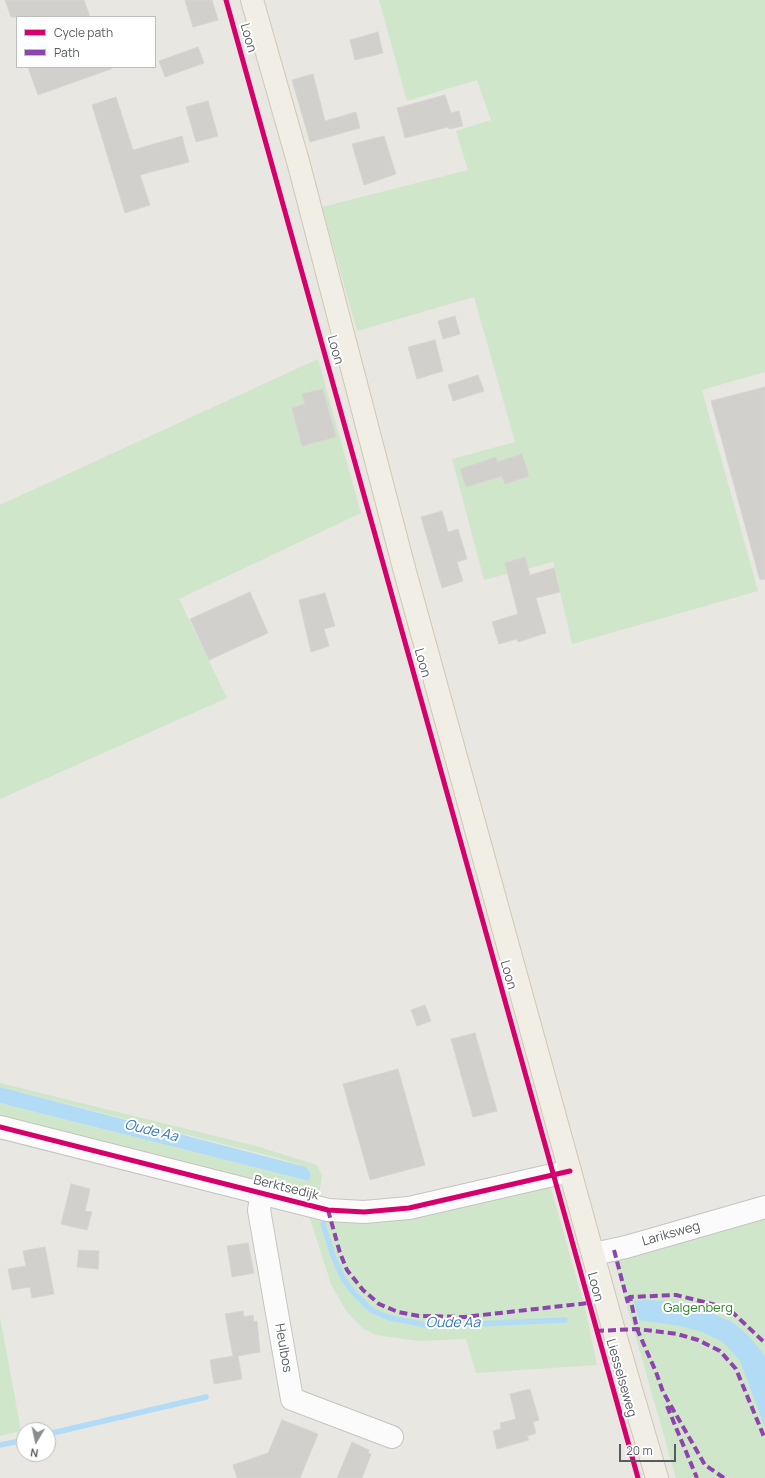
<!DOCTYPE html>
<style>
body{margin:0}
#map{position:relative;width:765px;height:1478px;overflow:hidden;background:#e8e7e2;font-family:Manrope,sans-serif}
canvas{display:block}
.legend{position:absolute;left:16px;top:16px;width:140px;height:52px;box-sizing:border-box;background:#fff;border:1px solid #bcbebf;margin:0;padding:5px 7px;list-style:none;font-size:12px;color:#575c60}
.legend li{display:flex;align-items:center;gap:8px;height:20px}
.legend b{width:20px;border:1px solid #bcbebf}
.north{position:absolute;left:16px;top:1422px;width:40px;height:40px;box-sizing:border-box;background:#fff;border:1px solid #bcbebf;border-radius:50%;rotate:189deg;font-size:11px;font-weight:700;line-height:16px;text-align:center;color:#575c60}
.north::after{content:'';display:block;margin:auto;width:14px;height:18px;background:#8a8d8e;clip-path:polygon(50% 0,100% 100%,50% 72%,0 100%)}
.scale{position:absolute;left:619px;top:1444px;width:57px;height:18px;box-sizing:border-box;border:2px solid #575c60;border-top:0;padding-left:5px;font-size:12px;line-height:14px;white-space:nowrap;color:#575c60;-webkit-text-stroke:3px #fff;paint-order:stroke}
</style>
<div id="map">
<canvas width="765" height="1478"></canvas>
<ul class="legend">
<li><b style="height:5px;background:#d6006c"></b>Cycle path</li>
<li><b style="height:5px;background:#8e44ad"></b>Path</li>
</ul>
<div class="north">N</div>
<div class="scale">20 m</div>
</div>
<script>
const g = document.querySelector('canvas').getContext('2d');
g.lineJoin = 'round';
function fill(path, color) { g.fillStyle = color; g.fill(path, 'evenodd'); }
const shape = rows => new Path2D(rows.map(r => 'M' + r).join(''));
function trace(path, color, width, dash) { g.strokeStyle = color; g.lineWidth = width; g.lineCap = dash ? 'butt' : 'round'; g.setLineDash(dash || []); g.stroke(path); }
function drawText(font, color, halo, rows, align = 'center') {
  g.font = font + ' Manrope,sans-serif'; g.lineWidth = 4; g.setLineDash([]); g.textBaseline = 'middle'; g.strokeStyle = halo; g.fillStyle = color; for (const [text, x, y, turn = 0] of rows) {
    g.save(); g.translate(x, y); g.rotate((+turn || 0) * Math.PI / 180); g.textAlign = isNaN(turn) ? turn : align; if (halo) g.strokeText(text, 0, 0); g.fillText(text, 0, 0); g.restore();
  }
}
fill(shape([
 [379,0,765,0,765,372,702,390,758,591,572,644,553,562,484,580,452,459,515,442,474,297,357,331,322,207,468,170,456,131,491,120,477,80,407,101],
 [318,359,361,513,179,599,227,698,0,799,0,505],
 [0,1083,256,1146,317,1165,322,1176,320,1190,306,1196,0,1118,0,1103,309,1181,311,1174,306,1167,278,1158,0,1087],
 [549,1181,585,1308,597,1365,476,1373,466,1339,419,1341,376,1335,362,1328,346,1311,331,1284,308,1213],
 [765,1219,765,1478,676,1478,614,1261],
 [0,1317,21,1431,0,1436]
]), '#cfe6cb');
fill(shape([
 [0,1087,306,1167,311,1174,309,1181,0,1103],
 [647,1300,667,1301,698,1308,731,1321,749,1336,765,1356,765,1427,740,1361,723,1342,702,1332,680,1326,639,1320,634,1301]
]), '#b2dcf6');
trace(shape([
 [323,1224,333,1256,344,1280,354,1293,371,1310,390,1318,432,1326,565,1320],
 [48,1434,206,1397],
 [0,1445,24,1440]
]), '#b2dcf6', 5.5);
const building = shape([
 [5,0,84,0,90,17,11,17,5,0],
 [185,0,212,0,218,20,193,27,185,0],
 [378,32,383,53,355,60,350,40,378,32],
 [198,47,204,63,165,77,159,61,198,47],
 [28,67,111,67,111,69,38,95,28,67],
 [313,74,325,121,356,112,360,128,310,142,292,80,313,74],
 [445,95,451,113,459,111,463,126,449,129,448,127,405,138,397,108,445,95],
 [116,97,133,150,182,136,189,162,140,175,150,205,125,213,92,105,116,97],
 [208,101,218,136,196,142,186,107,208,101],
 [384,136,396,174,364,185,352,144,384,136],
 [455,316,460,334,443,339,438,321,455,316],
 [435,340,443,371,417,379,408,347,435,340],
 [478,375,484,391,453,401,448,385,478,375],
 [765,387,765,579,760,580,711,401,765,387],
 [323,389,336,437,302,446,292,408,305,404,302,394,323,389],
 [522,454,529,476,505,484,502,476,466,487,460,469,496,457,497,462,522,454],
 [442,511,448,532,458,529,467,559,457,562,463,581,442,588,421,517,442,511],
 [525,557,530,575,554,568,560,592,536,598,546,633,518,642,517,639,499,644,492,622,518,614,505,563,525,557],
 [250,592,268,633,209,660,190,619,250,592],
 [325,593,335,626,324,629,329,646,311,652,299,600,325,593],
 [425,1005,431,1021,417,1026,411,1010,425,1005],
 [475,1033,497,1111,473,1117,451,1039,475,1033],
 [398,1069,425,1165,370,1180,343,1084,398,1069],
 [71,1184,90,1189,85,1211,92,1212,87,1230,61,1224,71,1184],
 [248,1243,254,1273,232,1277,227,1246,248,1243],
 [45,1247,54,1294,32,1298,30,1287,12,1290,8,1269,26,1266,23,1251,45,1247],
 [79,1250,99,1251,98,1269,77,1267,79,1250],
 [243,1311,244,1317,253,1315,254,1322,257,1321,260,1352,238,1356,242,1379,214,1384,210,1360,233,1356,225,1314,243,1311],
 [530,1389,539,1420,533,1422,536,1433,527,1436,529,1440,497,1449,493,1431,501,1429,500,1423,516,1419,510,1394,530,1389],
 [282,1420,318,1434,300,1478,237,1478,233,1465,268,1453,282,1420],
 [352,1442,369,1450,368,1453,371,1454,362,1478,337,1478,352,1442]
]);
fill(building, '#d1d0cc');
trace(building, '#d8d5d1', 1);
const minor = shape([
 [0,1127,328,1210,364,1212,409,1208,570,1171],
 [262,1192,259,1210,292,1399,392,1437],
 [594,1254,626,1247,765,1207]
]);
const major = shape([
 [252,0,299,165,404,568,614,1331,657,1478]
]);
trace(minor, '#c4c4c2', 24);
trace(major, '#d2c7ae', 24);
trace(minor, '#fcfbfb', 22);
trace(major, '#f1efe5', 22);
trace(shape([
 [328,1210,340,1253,347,1270,363,1290,379,1304,398,1312,419,1316,464,1317,589,1303],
 [614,1250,628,1303],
 [596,1331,637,1329,677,1334,698,1340,720,1351,736,1369,765,1439],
 [667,1406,697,1478],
 [724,1478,705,1465,663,1392,656,1372,637,1329,630,1297,676,1295,728,1308,765,1343]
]), '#8e44ad', 4, [8, 4]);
trace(shape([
 [226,0,638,1478],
 [0,1127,328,1210,364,1212,409,1208,570,1171]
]), '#d6006c', 5);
drawText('13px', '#575c60', '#fff', [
 ["Loon",248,38,74],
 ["Loon",335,350,74],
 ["Loon",422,663,74],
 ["Loon",508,975,74],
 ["Berktsedijk",286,1188,14],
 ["Lariksweg",671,1234,-16],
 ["Loon",595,1287,75],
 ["Heulbos",283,1348,80],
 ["Liesselseweg",621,1378,74]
]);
drawText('13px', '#2e822e', '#fff', [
 ["Galgenberg",698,1308]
]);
drawText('italic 14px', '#3379b7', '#fff', [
 ["Oude Aa",151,1131,14],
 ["Oude Aa",453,1323]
]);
</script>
